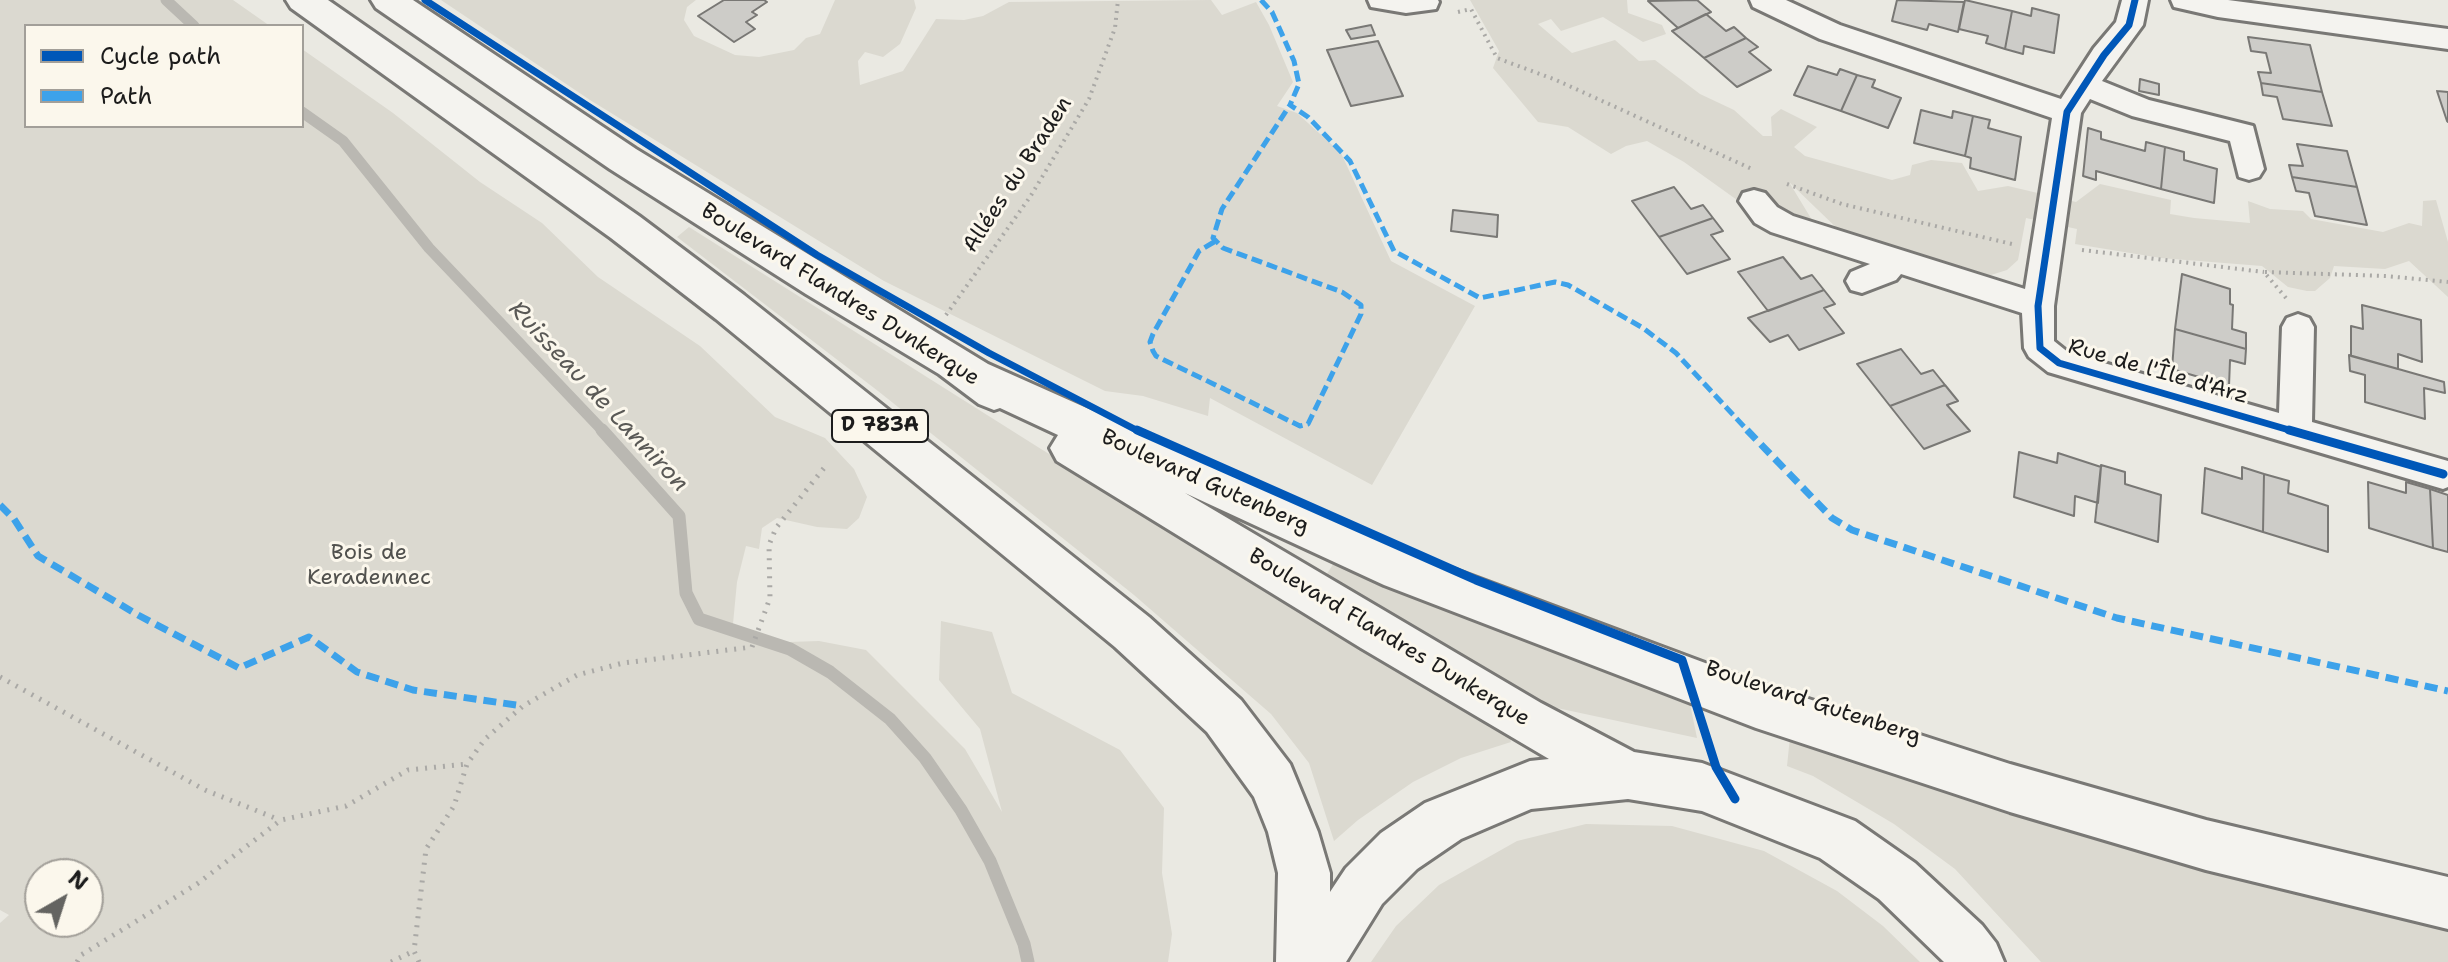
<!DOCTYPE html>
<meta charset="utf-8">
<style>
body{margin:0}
#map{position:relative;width:2448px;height:962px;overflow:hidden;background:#eae9e2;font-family:"Shantell Sans",sans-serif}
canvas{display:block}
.legend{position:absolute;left:24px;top:24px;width:280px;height:104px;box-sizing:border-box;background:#fbf7ec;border:2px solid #a29f99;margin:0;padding:10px 14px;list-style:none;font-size:24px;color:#1c1c1c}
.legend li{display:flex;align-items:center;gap:16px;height:40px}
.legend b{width:40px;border:2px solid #a29f99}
.north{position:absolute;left:24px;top:858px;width:80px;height:80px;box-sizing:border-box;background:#fbf7ec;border:2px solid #a29f99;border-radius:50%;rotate:39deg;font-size:22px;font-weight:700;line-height:32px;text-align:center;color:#1c1c1c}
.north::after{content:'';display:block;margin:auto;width:28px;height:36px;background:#646461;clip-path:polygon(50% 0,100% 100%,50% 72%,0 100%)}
</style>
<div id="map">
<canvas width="2448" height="962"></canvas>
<ul class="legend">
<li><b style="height:10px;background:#0057b8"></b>Cycle path</li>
<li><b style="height:10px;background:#3da2ea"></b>Path</li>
</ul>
<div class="north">N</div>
</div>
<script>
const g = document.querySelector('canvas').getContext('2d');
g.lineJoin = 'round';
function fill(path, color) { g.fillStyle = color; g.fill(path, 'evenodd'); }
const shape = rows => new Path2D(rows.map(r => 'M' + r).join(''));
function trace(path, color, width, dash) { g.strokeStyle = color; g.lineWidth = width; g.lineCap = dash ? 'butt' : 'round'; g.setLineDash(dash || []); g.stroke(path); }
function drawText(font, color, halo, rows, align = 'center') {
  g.font = font + ' "Shantell Sans",sans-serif'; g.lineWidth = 6; g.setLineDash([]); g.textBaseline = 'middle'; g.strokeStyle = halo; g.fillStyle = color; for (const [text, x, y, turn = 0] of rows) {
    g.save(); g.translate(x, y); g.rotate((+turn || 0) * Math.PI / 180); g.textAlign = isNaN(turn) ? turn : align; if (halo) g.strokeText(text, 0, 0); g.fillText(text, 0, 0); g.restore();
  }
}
fill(shape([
 [0,0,233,0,270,26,26,26,26,126,302,126,302,49,393,113,480,182,542,223,598,277,700,346,775,417,825,438,854,469,867,497,859,518,847,529,817,527,777,518,762,528,759,549,746,546,737,582,732,634,789,642,819,641,866,650,965,749,1002,812,980,729,939,680,941,621,992,632,1012,693,1120,750,1164,808,1162,873,1172,934,1168,962,0,962,0,923,9,915,0,910],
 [40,874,88,874,88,922,40,922],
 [441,0,696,0,687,7,684,20,694,36,735,55,759,57,794,50,806,38,820,34,835,0,914,0,916,8,900,44,883,57,865,52,858,61,860,85,903,71,936,19,964,20,983,16,1009,2,1211,0,1222,15,1256,2,1269,25,1293,82,1277,106,1297,113,1341,153,1391,261,1475,306,1372,485,1210,398,1208,416,1143,396,1105,391,884,281,590,100],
 [1470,0,1627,0,1628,13,1662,25,1666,34,1643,42,1603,17,1561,31,1551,19,1538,24,1572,53,1615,40,1639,61,1655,60,1700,94,1734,110,1763,136,1772,136,1771,117,1781,109,1817,127,1794,147,1805,156,1892,180,1910,175,1912,165,1931,160,1962,163,1978,191,2008,186,2076,202,2100,184,2171,200,2170,214,2194,218,2250,223,2248,201,2270,209,2303,211,2311,219,2383,232,2409,223,2422,226,2423,201,2436,200,2448,242,2448,297,2409,261,2385,269,2334,266,2330,278,2315,291,2307,291,2288,287,2262,266,2161,258,2075,244,2077,229,2026,218,2018,260,2007,270,1991,275,1958,273,1845,236,1789,182,1815,225,1758,215,1684,162,1647,141,1626,146,1611,154,1568,127,1538,122,1493,68,1499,51],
 [689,227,1041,449,1509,733,1511,742,1461,758,1413,782,1358,820,1334,841,1309,763,1271,714,1134,595,878,391,677,237],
 [1337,558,1689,699,1697,738,1543,705,1325,577],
 [1790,737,2448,922,2448,962,2041,962,1955,869,1894,824,1813,776,1787,766],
 [1586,824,1672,826,1764,851,1837,891,1883,926,1920,962,1371,962,1396,926,1439,885,1517,841]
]), '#dbd9d0');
trace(shape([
 [166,0,194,26],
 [302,112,343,141,429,248,604,432]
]), '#bab8b2', 11);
trace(shape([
 [602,430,679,516,686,593,699,619,790,649,830,672,890,719,925,758,961,810,990,861,1024,944,1028,962]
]), '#bab8b2', 13);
const building = shape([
 [724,0,764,0,767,2,752,12,757,15,746,22,755,29,734,42,698,16,724,0],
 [1697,0,1711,12,1678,28,1648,1,1697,0],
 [1897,0,1964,2,1958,32,1929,24,1927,30,1892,21,1897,0],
 [1965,0,2012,11,2005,49,1986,43,1988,36,1959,29,1965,0],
 [2032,8,2059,15,2054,53,2024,46,2023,54,2005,49,2012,11,2031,16,2032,8],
 [1706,14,1726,31,1734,27,1746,38,1704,58,1672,31,1706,14],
 [1371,25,1375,35,1351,39,1346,30,1371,25],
 [2248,37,2310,45,2322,92,2261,83,2258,72,2271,73,2266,53,2251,51,2248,37],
 [1746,38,1758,47,1749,52,1771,70,1737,87,1704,58,1746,38],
 [1378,41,1403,96,1351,106,1327,50,1378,41],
 [1808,66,1837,75,1840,69,1857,75,1841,111,1794,95,1808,66],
 [1857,75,1875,80,1872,87,1901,98,1888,128,1841,111,1857,75],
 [2140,79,2159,84,2159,95,2139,91,2140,79],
 [2261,83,2322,92,2332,126,2283,119,2277,97,2263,95,2261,83],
 [2437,91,2448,92,2448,122,2447,121,2437,91],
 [1921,110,1952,118,1953,111,1973,116,1965,156,1914,143,1921,110],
 [1973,116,1990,120,1988,128,2021,137,2015,180,1970,168,1971,158,1965,156,1973,116],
 [2088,128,2101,132,2101,139,2145,151,2146,142,2165,147,2161,189,2096,171,2096,180,2083,176,2088,128],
 [2297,144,2347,151,2357,187,2292,177,2289,165,2303,166,2297,144],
 [2165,147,2184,152,2184,160,2217,169,2214,203,2161,189,2165,147],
 [2292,177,2357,187,2367,225,2315,216,2309,193,2296,191,2292,177],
 [1674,187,1691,209,1703,205,1713,218,1659,237,1632,201,1674,187],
 [1453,210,1498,215,1497,237,1451,231,1453,210],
 [1713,218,1723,231,1711,235,1730,259,1687,274,1659,237,1713,218],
 [1783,257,1801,279,1812,275,1824,290,1768,311,1738,272,1783,257],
 [2182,274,2230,289,2230,304,2233,305,2232,329,2246,333,2246,349,2175,329,2182,274],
 [1824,290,1835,304,1824,308,1844,333,1799,350,1788,335,1770,342,1748,318,1824,290],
 [2362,305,2421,320,2422,362,2398,354,2398,369,2351,356,2351,326,2363,329,2362,305],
 [2175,329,2246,349,2245,364,2230,360,2229,386,2172,369,2175,329],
 [1901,349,1921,374,1933,370,1945,385,1890,406,1857,364,1901,349],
 [2349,355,2444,382,2445,393,2424,388,2425,419,2365,402,2365,375,2350,371,2349,355],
 [1945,385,1958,401,1947,405,1970,431,1924,449,1890,406,1945,385],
 [2019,452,2057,463,2058,453,2101,467,2098,503,2075,496,2074,516,2014,497,2019,452],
 [2101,465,2125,472,2125,484,2161,495,2158,542,2095,522,2101,465],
 [2242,467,2264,474,2263,532,2202,513,2205,468,2242,479,2242,467],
 [2264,474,2289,481,2288,493,2328,506,2328,552,2263,532,2264,474],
 [2368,482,2406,493,2406,482,2430,489,2433,548,2369,528,2368,482],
 [2430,489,2448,495,2448,552,2433,548,2430,489]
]);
fill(building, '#cdccc8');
trace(building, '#797875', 2);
const minor = shape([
 [1368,0,1438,0,1439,2,1436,9,1406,13,1371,7,1368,0],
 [1750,0,1786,0,1840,25,2061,99,2094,48,2116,22,2122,0,2148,0,2143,25,2102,81,2149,100,2253,126,2264,169,2259,177,2249,180,2239,177,2230,141,2132,116,2090,99,2081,113,2054,306,2054,341,2069,353,2279,413,2282,327,2287,318,2298,314,2309,318,2314,327,2312,422,2448,461,2448,487,2443,489,2048,372,2029,357,2024,348,2022,313,1901,274,1896,280,1862,293,1851,290,1846,281,1851,272,1870,264,1771,232,1755,223,1739,201,1743,193,1754,190,1765,193,1777,207,1793,216,2025,289,2052,118,1820,39,1753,7,1750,0],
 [2171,0,2228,0,2448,29,2448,49,2218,17,2174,7,2171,0]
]);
const primary = shape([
 [286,0,328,0,639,216,744,295,1149,617,1241,700,1290,764,1318,832,1330,873,1330,892,1346,868,1381,833,1425,803,1530,761,1549,759,1361,648,1057,461,1050,448,1058,435,1000,408,994,410,979,404,939,374,806,294,610,169,376,8,371,0,413,0,636,149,988,364,1416,555,1756,682,2010,764,2206,820,2448,877,2448,929,2206,870,2010,812,1756,728,1384,585,1185,493,1541,703,1634,752,1702,763,1855,821,1915,863,1982,925,1996,943,2004,962,1944,962,1879,899,1820,858,1702,811,1628,799,1531,809,1461,839,1417,869,1382,904,1346,962,1276,962,1278,873,1268,832,1254,797,1207,732,1115,647,716,319,611,238,291,8,286,0]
]);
trace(minor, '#797875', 6);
trace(primary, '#797875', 6);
trace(shape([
 [1458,12,1471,9,1497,58,1556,80,1752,169],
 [1787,184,1842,204,2012,244],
 [2082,250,2264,272],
 [2286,298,2264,272,2386,276,2448,282],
 [946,315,1030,197,1089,99,1115,28,1118,0]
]), '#aaa9a6', 4, [2, 5]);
trace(shape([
 [0,677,205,790,280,820],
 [77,962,81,955,197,884,281,820,346,806,408,770,467,764],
 [391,962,414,951],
 [419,962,414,951,426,849,454,806,467,764,485,739,523,706,577,675,623,663,752,647,770,598,769,545,776,528,824,468]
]), '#aaa9a6', 5, [2, 7]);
fill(minor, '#f4f3ef');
fill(primary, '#f4f3ef');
trace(shape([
 [1261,0,1272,12,1294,61,1299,84,1290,105,1308,117,1350,161,1394,251,1480,298,1555,282,1568,285,1643,328,1676,353,1749,432],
 [1214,242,1199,251,1153,334,1150,342,1153,351,1156,356,1300,426,1308,424,1361,314,1361,305,1342,292,1223,248,1213,238,1222,209,1290,105]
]), '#3da2ea', 5, [11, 5]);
trace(shape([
 [1747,430,1832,518,1852,530,2117,618,2448,691],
 [0,505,14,519,38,556,138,615,239,668,309,637,357,672,413,690,523,706]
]), '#3da2ea', 7, [13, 7]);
trace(shape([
 [425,0,817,255,989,353,1140,432],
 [2135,0,2129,25,2104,55,2067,112,2038,306,2040,348,2059,363,2296,432]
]), '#0057b8', 7);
trace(shape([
 [1137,430,1476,580,1682,660,1716,767,1735,799],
 [2289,430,2443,474]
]), '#0057b8', 9);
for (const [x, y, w] of [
 [880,426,96]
]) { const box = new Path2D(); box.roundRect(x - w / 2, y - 16, w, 32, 6); g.fillStyle = '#fbf7ec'; g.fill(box); trace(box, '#1c1c1c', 2); }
drawText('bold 20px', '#1c1c1c', null, [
 ["D 783A",880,426]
]);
drawText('22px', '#1c1c1c', '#fbf7ec', [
 ["Allées du Braden",1018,175,-57],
 ["Boulevard Flandres Dunkerque",840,295,32],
 ["Rue de l'Île d'Arz",2158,372,16],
 ["Boulevard Gutenberg",1205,482,24],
 ["Boulevard Flandres Dunkerque",1389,638,31],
 ["Boulevard Gutenberg",1813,703,18]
]);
drawText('22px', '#51514e', '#fbf7ec', [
 ["Bois de",369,553],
 ["Keradennec",369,578]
]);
drawText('italic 24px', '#5a5956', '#fbf7ec', [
 ["Ruisseau de Lanniron",598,397,47]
]);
</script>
